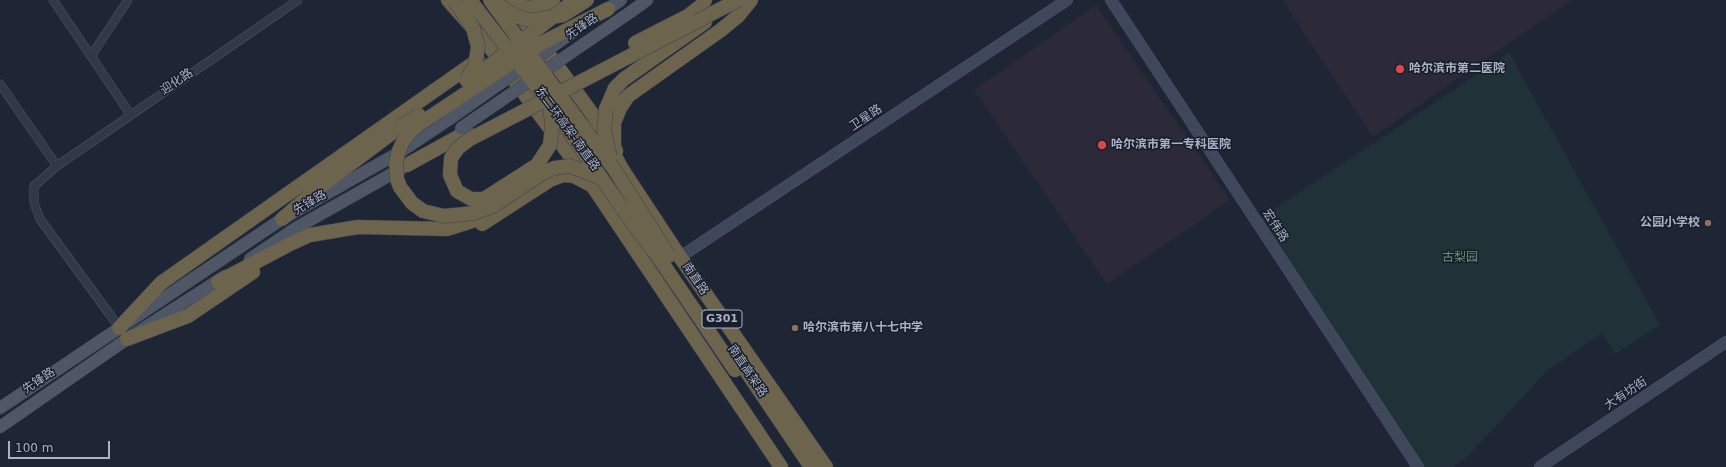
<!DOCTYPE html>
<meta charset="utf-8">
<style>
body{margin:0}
#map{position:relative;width:1726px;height:467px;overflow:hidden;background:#1e2636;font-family:"DejaVu Sans",sans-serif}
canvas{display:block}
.scale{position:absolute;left:8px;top:441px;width:102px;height:18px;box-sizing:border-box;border:2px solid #abb2c4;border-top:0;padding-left:5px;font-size:12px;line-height:14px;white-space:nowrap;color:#abb2c4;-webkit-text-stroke:3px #171d2b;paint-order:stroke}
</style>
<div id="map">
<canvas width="1726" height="467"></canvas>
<div class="scale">100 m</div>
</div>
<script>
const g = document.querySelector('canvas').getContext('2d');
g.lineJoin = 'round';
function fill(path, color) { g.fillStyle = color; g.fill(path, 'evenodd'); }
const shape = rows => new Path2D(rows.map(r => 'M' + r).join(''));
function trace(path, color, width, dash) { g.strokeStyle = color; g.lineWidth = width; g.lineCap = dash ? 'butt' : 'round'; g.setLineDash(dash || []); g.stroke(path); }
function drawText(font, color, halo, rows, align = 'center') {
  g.font = font + ' "DejaVu Sans","Noto Sans SC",sans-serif'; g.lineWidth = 3; g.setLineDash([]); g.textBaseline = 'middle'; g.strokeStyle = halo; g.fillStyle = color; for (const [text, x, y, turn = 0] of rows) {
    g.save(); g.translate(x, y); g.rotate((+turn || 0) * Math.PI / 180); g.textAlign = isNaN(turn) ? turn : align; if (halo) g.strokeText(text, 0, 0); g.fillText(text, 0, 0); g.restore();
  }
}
fill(shape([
 [1282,0,1572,0,1373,137],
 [1096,5,1230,200,1107,284,974,90]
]), '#2c2938');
fill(shape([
 [1509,53,1660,325,1615,354,1602,333,1548,370,1468,456,1453,467,1423,467,1261,218]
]), '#203237');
const street = shape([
 [53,0,130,114],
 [91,56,128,0],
 [0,84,57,166,34,186,34,203,40,219,121,330],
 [57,166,298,0]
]);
const secondary = shape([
 [1111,0,1418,467],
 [680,257,1067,0],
 [1540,467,1726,342]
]);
const primary = shape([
 [632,11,647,0],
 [250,259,296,228,404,167],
 [0,408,282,219,400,152,451,118],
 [0,427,127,339,225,276]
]);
const highway = shape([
 [448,0,492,50,594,188,781,467],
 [511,0,526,8,542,6,553,0],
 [526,8,525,22,593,115,622,169,680,257,826,467],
 [688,16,702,5,705,0],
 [606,109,615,88,624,79,705,22],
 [616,151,614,146,614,123,620,108,628,96,721,30,738,16,751,0],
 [407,165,467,132],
 [282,219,316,190,400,127],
 [482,224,550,180,563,175,574,176,589,184],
 [661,261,735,370],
 [218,282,288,245,310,235,358,227,447,229,472,221,489,209],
 [119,328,161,283,478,60],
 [127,339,188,316,253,272],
 [734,353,811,467]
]);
trace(street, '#4f5565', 9);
trace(secondary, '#4f5565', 12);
trace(primary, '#3b4150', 13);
trace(highway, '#3c4251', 15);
trace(street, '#313847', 8);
trace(secondary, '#3f475a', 11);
trace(primary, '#4f5767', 12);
trace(highway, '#6d644e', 14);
const primaryBridge = shape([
 [600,14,621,0],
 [451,118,573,32],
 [461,128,632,11]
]);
const highwayBridge = shape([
 [470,0,550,104,629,218,661,261],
 [490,0,614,169,669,256],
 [456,3,473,28,478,47,475,66,466,80],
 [497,3,508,12,524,19,535,20,563,15,587,0],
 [635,43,688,16],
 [472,79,575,0],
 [550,104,552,125,550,145,537,165,484,199,471,199,457,191,450,175,451,158,458,148,470,139,738,0],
 [606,109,604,130,610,157],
 [400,127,419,115],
 [601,178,570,166,554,168,541,174,493,206,474,213,444,216,423,211,412,203,400,187,397,179,396,163,398,153,404,139,415,127,540,44,608,9]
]);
trace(primaryBridge, '#3b4150', 13, []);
trace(highwayBridge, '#3c4251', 15, []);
trace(primaryBridge, '#4f5767', 12);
trace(highwayBridge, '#6d644e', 14);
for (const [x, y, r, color] of [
 [1400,69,5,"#e0444e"],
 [1102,145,5,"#e0444e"],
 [1708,223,4,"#8d6e63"],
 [795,328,4,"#8d6e63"]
]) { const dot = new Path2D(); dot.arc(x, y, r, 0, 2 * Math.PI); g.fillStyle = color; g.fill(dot); trace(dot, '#171d2b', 1.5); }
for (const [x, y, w] of [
 [722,319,40]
]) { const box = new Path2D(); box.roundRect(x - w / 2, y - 9, w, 18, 3); g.fillStyle = '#171d2b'; g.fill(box); trace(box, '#abb2c4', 1); }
drawText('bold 11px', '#abb2c4', null, [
 ["G301",722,319]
]);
drawText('12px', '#abb2c4', '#171d2b', [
 ["先锋路",582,27,-34],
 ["迎化路",177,82,-34],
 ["卫星路",866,118,-34],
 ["东二环高架-南直路",567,129,54],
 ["先锋路",310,203,-30],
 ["宏伟路",1275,226,57],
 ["南直路",695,279,56],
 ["南直高架路",747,371,56],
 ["先锋路",39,381,-34],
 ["大有坊街",1626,394,-34]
]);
drawText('bold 12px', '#abb2c4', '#171d2b', [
 ["哈尔滨市第二医院",1409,69],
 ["哈尔滨市第一专科医院",1111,145],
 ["公园小学校",1700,223,"right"],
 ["哈尔滨市第八十七中学",803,328]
], 'left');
drawText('12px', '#629572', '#171d2b', [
 ["古梨园",1460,258]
]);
</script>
